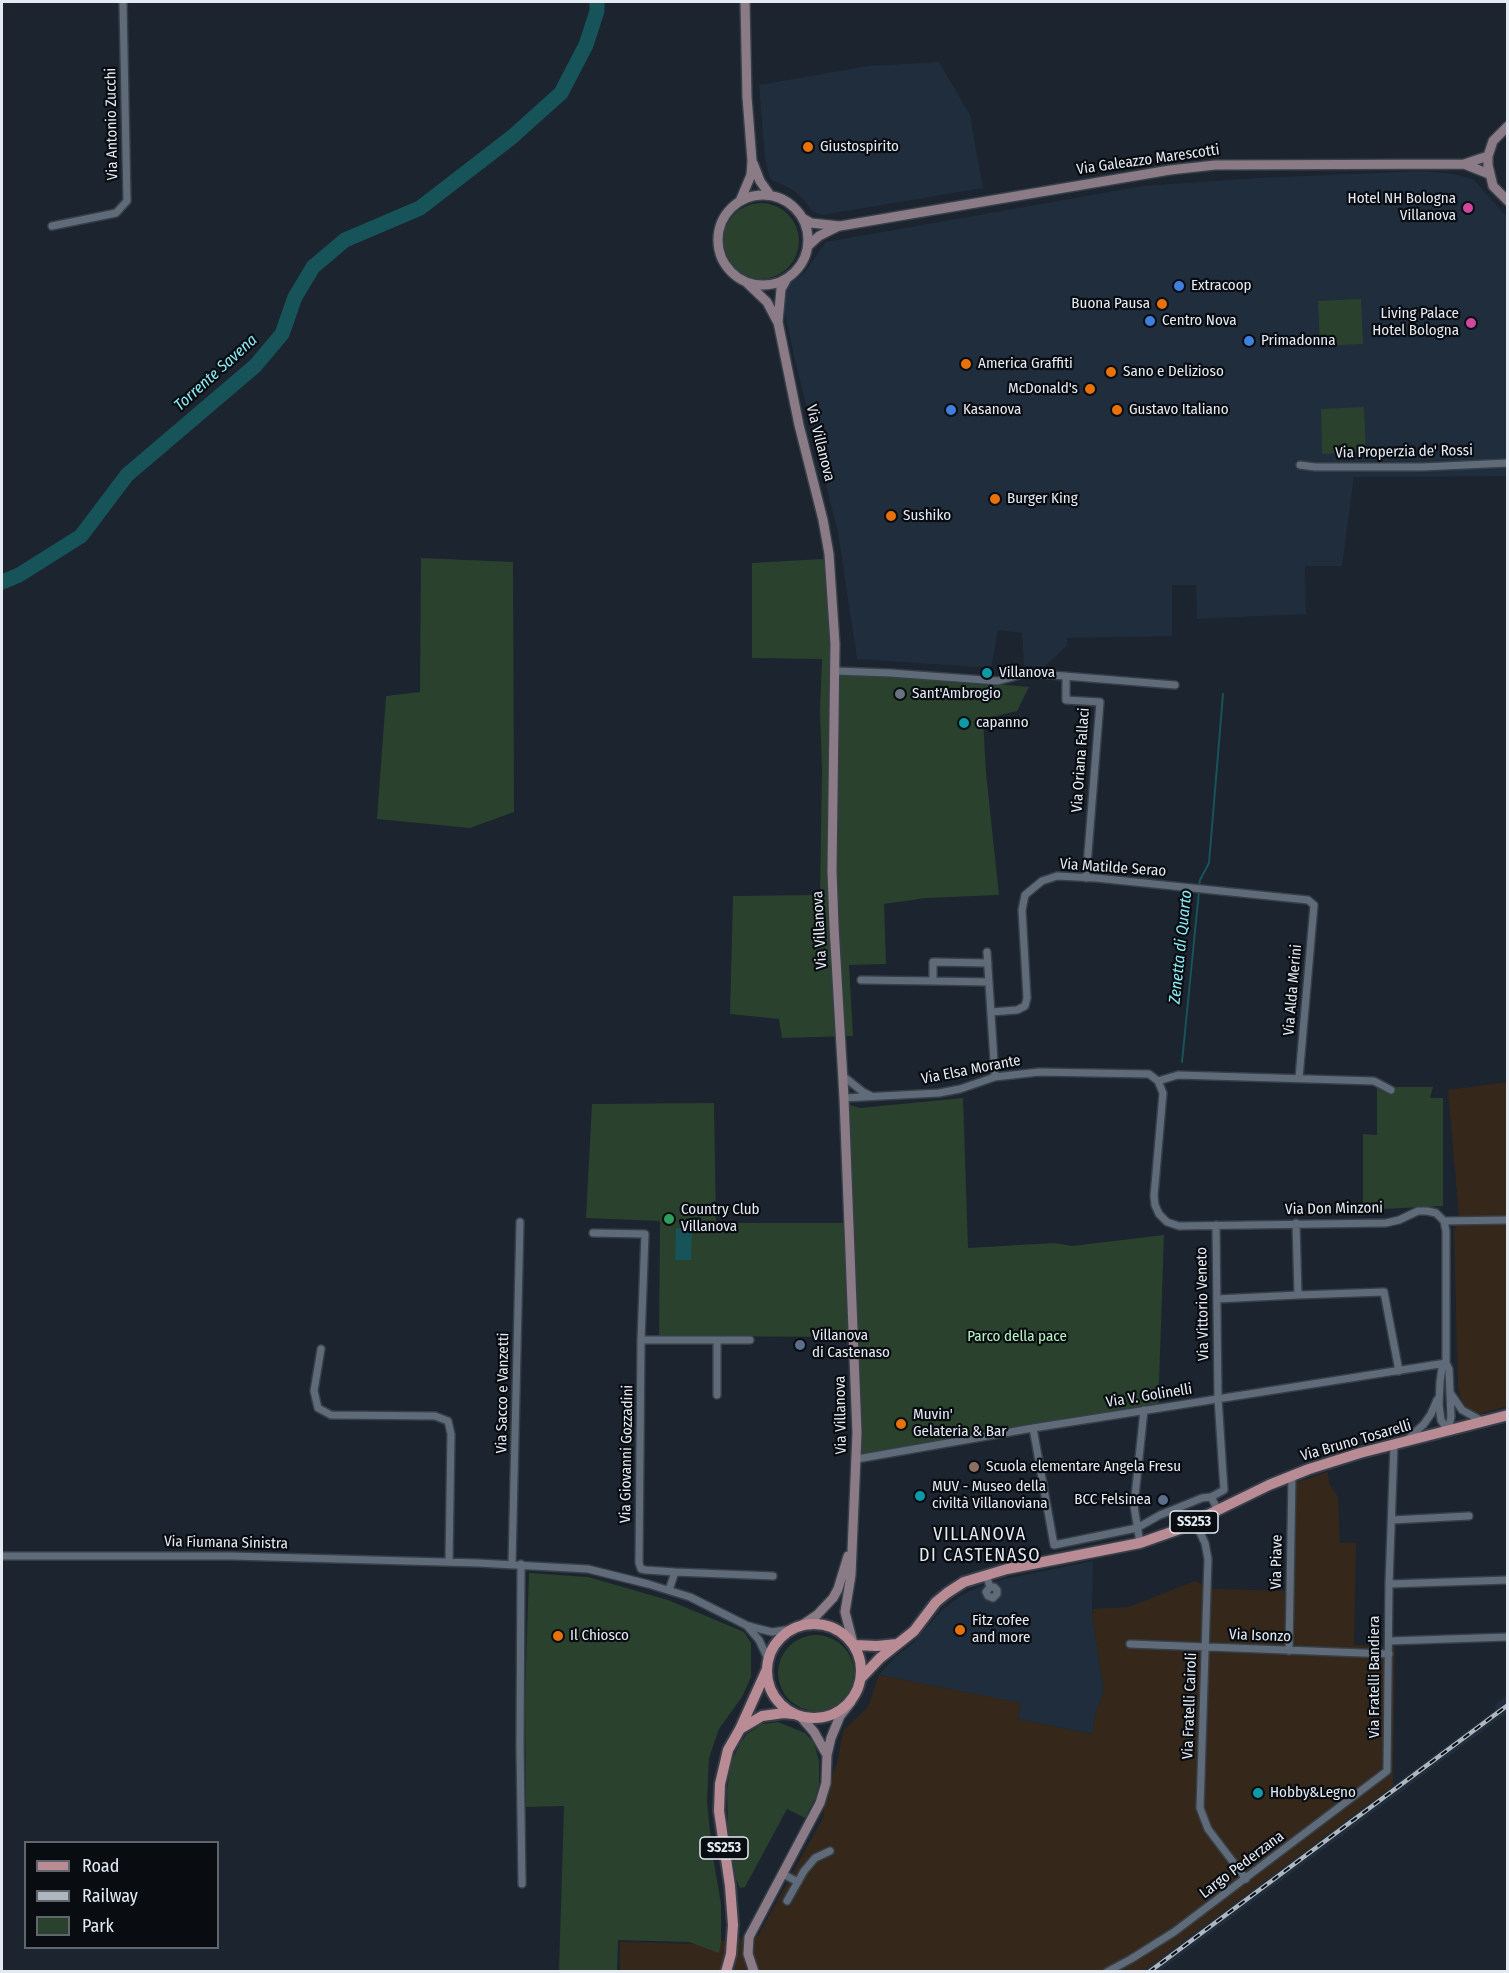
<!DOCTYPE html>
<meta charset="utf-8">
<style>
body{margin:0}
#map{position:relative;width:1509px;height:1973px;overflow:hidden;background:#1b242f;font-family:"Fira Sans Condensed",sans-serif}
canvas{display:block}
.frame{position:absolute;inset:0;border:3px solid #e4eaf2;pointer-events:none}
.legend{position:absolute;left:24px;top:1841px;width:195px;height:108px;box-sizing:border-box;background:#090d12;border:2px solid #61656c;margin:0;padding:8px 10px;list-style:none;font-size:18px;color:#e4eaf2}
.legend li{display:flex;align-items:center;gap:12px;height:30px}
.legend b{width:30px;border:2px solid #61656c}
</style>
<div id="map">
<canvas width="1509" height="1973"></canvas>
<div class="frame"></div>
<ul class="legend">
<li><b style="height:8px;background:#b88b95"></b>Road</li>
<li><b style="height:8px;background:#afb6be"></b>Railway</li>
<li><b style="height:16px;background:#2a412d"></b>Park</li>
</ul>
</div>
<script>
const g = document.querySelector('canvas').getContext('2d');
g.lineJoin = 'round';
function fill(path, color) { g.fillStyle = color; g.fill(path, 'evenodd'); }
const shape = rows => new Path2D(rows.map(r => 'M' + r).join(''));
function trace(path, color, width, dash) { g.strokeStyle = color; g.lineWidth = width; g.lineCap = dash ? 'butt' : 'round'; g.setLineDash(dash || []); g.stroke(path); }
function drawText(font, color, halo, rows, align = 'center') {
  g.font = font + ' "Fira Sans Condensed",sans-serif'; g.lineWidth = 4.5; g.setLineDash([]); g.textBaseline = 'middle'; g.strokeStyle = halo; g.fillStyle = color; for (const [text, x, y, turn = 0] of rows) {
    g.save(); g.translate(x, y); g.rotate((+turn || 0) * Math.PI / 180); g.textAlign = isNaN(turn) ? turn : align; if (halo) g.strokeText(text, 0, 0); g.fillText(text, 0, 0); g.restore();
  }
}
fill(shape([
 [939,62,970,115,983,188,823,215,816,213,810,209,805,201,793,190,770,179,765,159,759,85,868,66],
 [1423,171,1454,174,1473,179,1507,217,1507,476,1354,477,1342,566,1305,566,1306,614,1197,619,1196,585,1172,585,1172,636,1067,638,1067,646,1044,667,1024,666,1022,633,998,630,991,668,857,659,838,533,795,361,783,304,787,286,805,272,826,242,1143,186,1257,178],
 [1093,1561,1092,1615,1104,1692,1096,1711,1092,1734,1018,1719,1020,1703,879,1675,895,1657,912,1644,940,1612,960,1596,981,1586,1000,1580],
 [1507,1695,1507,1713,1160,1971,1143,1971,1496,1709,1495,1704]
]), '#1f2d3d');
fill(shape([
 [1507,1082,1507,1406,1480,1414,1472,1412,1465,1407,1460,1396,1458,1386,1454,1230,1459,1216,1448,1090],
 [1328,1472,1329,1483,1338,1497,1340,1543,1356,1543,1354,1645,1395,1647,1393,1786,1143,1971,620,1972,620,1942,698,1944,758,1936,824,1816,823,1811,828,1797,834,1770,837,1764,843,1731,868,1707,879,1675,1021,1703,1018,1719,1092,1734,1096,1711,1104,1692,1092,1615,1093,1609,1129,1607,1195,1581,1214,1589,1293,1591,1295,1483]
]), '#35281b');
fill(shape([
 '723 241a38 38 0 1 1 76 0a38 38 0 1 1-76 0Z',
 [1361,299,1363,344,1320,346,1318,301],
 [1364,407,1366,452,1322,454,1321,409],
 [421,558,513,562,514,812,470,828,377,819,386,696,420,692],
 [821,559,829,560,838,670,1029,687,1017,711,983,719,986,773,999,895,926,898,884,904,886,964,849,965,853,1036,782,1038,779,1019,730,1014,733,896,820,895,822,771,820,710,822,659,752,658,752,563],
 [1377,1087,1433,1087,1430,1098,1443,1098,1443,1206,1363,1210,1363,1134,1377,1135],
 [963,1098,968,1248,1054,1243,1072,1246,1164,1235,1158,1413,858,1457,858,1337,659,1336,660,1221,586,1218,592,1104,714,1103,716,1223,849,1223,846,1104,860,1108],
 [529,1573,588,1577,668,1600,744,1632,751,1643,751,1677,742,1697,719,1729,709,1758,707,1802,712,1851,721,1904,721,1943,719,1953,689,1942,618,1940,617,1971,559,1970,564,1806,526,1807,525,1698],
 '778 1673a38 38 0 1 1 76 0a38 38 0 1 1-76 0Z',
 [778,1722,805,1733,814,1743,819,1761,819,1784,815,1799,805,1818,787,1809,745,1887,740,1888,736,1879,728,1828,727,1791,731,1763,740,1743,747,1734,762,1724]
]), '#2a412d');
fill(shape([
 [676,1228,692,1229,691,1260,675,1260]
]), '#175459');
trace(shape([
 [1199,885,1200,880,1209,863,1223,694],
 [1182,1062,1199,891]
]), '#175459', 2);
trace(shape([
 [2,582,19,575,81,536,127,475,255,366,282,334,295,297,313,267,345,240,420,208,512,137,561,93,586,45,597,11,597,2]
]), '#175459', 15);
const street = shape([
 [52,226,116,213,127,201,123,2],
 [1300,465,1315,467,1422,467,1508,463],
 [835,671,890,673,998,681,1027,673,1175,685],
 [1066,676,1066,700,1100,702,1086,878],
 [987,952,995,1077],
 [988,963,933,962,933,981,989,982],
 [861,980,933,981],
 [991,1012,1017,1010,1025,1006,1027,998,1022,910,1025,895,1042,881,1057,876,1096,878,1308,900,1314,905,1299,1078],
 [843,1076,863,1092,871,1096],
 [1158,1081,1178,1075,1374,1081,1391,1090],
 [844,1098,939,1093,960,1089,995,1077,1039,1072,1149,1074,1158,1081,1163,1093,1154,1196,1155,1205,1159,1214,1167,1222,1179,1226,1386,1223,1399,1220,1418,1211,1427,1211,1436,1213,1444,1221,1446,1231,1446,1363,1449,1369,1451,1417,1448,1431],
 [1444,1221,1508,1220],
 [1296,1223,1298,1295,1384,1292,1399,1371],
 [593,1233,645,1234,641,1340,639,1563,641,1569,646,1570,675,1572,669,1590],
 [1217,1299,1298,1295],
 [641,1340,717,1340,717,1395],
 [717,1340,750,1340],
 [321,1349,314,1391,318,1408,331,1415,435,1416,448,1421,451,1434,449,1562],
 [1446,1363,1442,1368,1440,1382,1439,1405,1441,1420,1448,1431],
 [1451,1394,1462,1410,1482,1421],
 [1033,1428,1054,1545,1137,1528,1160,1515,1202,1498,1211,1497,1218,1510],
 [1409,1438,1424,1424,1431,1414,1437,1400],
 [857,1459,1033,1428,1446,1363],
 [1211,1497,1224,1490,1218,1398,1216,1225],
 [1392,1520,1469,1516],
 [1195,1522,1205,1543,1208,1559,1200,1808,1208,1829,1246,1879],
 [1140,1543,1134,1506,1144,1410],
 [2,1556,232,1556,478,1563,588,1569,648,1584,690,1597,746,1625,760,1629,772,1632,792,1629],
 [512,1564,520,1222],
 [521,1564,520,1747,522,1884],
 [675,1572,773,1576],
 [986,1575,990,1587,986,1592,988,1596,993,1598,997,1594,997,1590,994,1587,990,1587],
 [1389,1584,1508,1580],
 [748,1627,759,1640,768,1659],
 [1389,1641,1508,1637],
 [1130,1644,1389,1654],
 [1289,1651,1292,1475],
 [783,1874,798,1882],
 [787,1901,804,1871,815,1858,830,1851],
 [1107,1972,1131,1959,1174,1932,1387,1771,1389,1584,1394,1445]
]);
const secondary = shape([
 [1508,126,1493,141,1488,156,1488,165,1493,186,1508,201],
 [753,163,760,181,770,195],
 [1464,164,1488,156],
 '718 240a45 45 0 1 1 90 0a45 45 0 1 1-90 0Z',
 [740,201,751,175,752,161,747,97,745,2],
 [804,219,811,223,840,226,1170,170,1215,165,1464,164,1489,174],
 [808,246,819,236,839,226],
 [786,280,781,289,778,322,799,425,823,520,829,554,835,644,832,871,834,926,844,1098,857,1433,851,1575,845,1612,853,1643],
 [747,283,767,302,777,321],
 [802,1625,817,1615,833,1598,838,1589,848,1556],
 [801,1717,814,1732,827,1755],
 [754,1972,748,1954,749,1937,820,1803,826,1783,827,1755,831,1738,840,1716,851,1702]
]);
const primary = shape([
 '767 1671a47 47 0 1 1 94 0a47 47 0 1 1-94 0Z',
 [855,1645,877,1646,897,1644],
 [862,1677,880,1658,914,1631,936,1602,947,1593,964,1582,1007,1569,1140,1543,1177,1530,1269,1485,1309,1469,1360,1453,1508,1415],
 [740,1729,762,1716,784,1713,793,1714],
 [726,1972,731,1954,733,1925,730,1886,719,1811,720,1784,728,1750,740,1729,767,1669]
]);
trace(street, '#363e47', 10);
trace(secondary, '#363e47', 12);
trace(primary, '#363e47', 14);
trace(street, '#5f6b78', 7);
trace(secondary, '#8b7b86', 9);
trace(primary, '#b88b95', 10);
const rail = shape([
 [1149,1972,1508,1705]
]);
trace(rail, '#afb6be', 4.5);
trace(rail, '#090d12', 2, [7]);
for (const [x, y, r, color] of [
 [808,147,6,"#e8710a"],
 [1468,208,6,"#d1479c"],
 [1179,286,6,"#3f7fe0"],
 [1162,304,6,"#e8710a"],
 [1150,321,6,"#3f7fe0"],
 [1471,323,6,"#d1479c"],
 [1249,341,6,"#3f7fe0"],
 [966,364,6,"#e8710a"],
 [1111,372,6,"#e8710a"],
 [1090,389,6,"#e8710a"],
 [951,410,6,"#3f7fe0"],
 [1117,410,6,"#e8710a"],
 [995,499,6,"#e8710a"],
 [891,516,6,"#e8710a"],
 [987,673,6,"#0f9aa8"],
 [900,694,6,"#6b7280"],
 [964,723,6,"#0f9aa8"],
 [669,1219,6,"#2e9e5b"],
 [800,1345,6,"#5c6f8a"],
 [901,1424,6,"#e8710a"],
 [974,1467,6,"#8d6e63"],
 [920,1496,6,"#0f9aa8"],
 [1163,1500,6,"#5c6f8a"],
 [960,1630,6,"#e8710a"],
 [558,1636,6,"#e8710a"],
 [1258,1793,6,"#0f9aa8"]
]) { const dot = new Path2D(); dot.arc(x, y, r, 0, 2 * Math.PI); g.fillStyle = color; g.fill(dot); trace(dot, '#090d12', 2); }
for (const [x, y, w] of [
 [1194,1522,48],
 [724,1848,48]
]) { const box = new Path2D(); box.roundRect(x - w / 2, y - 11, w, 22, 4.5); g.fillStyle = '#090d12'; g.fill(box); trace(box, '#e4eaf2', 1.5); }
drawText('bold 14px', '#e4eaf2', null, [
 ["SS253",1194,1522],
 ["SS253",724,1848]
]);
drawText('15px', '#e4eaf2', '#090d12', [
 ["Via Antonio Zucchi",112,124,-91],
 ["Via Galeazzo Marescotti",1148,160,-8],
 ["Via Villanova",820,443,76],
 ["Via Properzia de' Rossi",1404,452,-1],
 ["Via Oriana Fallaci",1081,760,-86],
 ["Via Matilde Serao",1113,868,4],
 ["Via Villanova",820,930,-93],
 ["Via Alda Merini",1293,990,-85],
 ["Via Elsa Morante",971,1070,-11],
 ["Via Don Minzoni",1334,1209,-1],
 ["Via Vittorio Veneto",1203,1304,-91],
 ["Via Sacco e Vanzetti",503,1393,-89],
 ["Via V. Golinelli",1149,1396,-9],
 ["Via Villanova",841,1415,-91],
 ["Via Bruno Tosarelli",1356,1441,-16],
 ["Via Giovanni Gozzadini",627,1454,-89],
 ["Via Fiumana Sinistra",226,1543,1],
 ["Via Piave",1277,1562,-89],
 ["Via Isonzo",1260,1636,2],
 ["Via Fratelli Bandiera",1375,1677,-90],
 ["Via Fratelli Cairoli",1190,1706,-88],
 ["Largo Pederzana",1242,1865,-37]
]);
drawText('15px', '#e4eaf2', '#090d12', [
 ["Giustospirito",820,147],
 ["Hotel NH Bologna",1456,199,"right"],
 ["Villanova",1456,216,"right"],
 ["Extracoop",1191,286],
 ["Buona Pausa",1150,304,"right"],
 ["Living Palace",1459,314,"right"],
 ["Hotel Bologna",1459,331,"right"],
 ["Centro Nova",1162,321],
 ["Primadonna",1261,341],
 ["America Graffiti",978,364],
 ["Sano e Delizioso",1123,372],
 ["McDonald's",1078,389,"right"],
 ["Kasanova",963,410],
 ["Gustavo Italiano",1129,410],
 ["Burger King",1007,499],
 ["Sushiko",903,516],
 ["Villanova",999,673],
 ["Sant'Ambrogio",912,694],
 ["capanno",976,723],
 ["Country Club",681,1210],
 ["Villanova",681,1227],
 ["Villanova",812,1336],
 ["di Castenaso",812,1353],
 ["Muvin'",913,1415],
 ["Gelateria & Bar",913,1432],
 ["Scuola elementare Angela Fresu",986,1467],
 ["MUV - Museo della",932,1487],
 ["civiltà Villanoviana",932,1504],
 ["BCC Felsinea",1151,1500,"right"],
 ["Fitz cofee",972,1621],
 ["and more",972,1638],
 ["Il Chiosco",570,1636],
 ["Hobby&Legno",1270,1793]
], 'left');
drawText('15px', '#b9f3c1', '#090d12', [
 ["Parco della pace",1017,1337]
]);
drawText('italic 16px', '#8cebf4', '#090d12', [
 ["Torrente Savena",216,373,-42],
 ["Zenetta di Quarto",1181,947,-84]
]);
g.letterSpacing = '1.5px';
drawText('18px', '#e4eaf2', '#090d12', [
 ["VILLANOVA",980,1535],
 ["DI CASTENASO",980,1556]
]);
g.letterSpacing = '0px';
</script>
